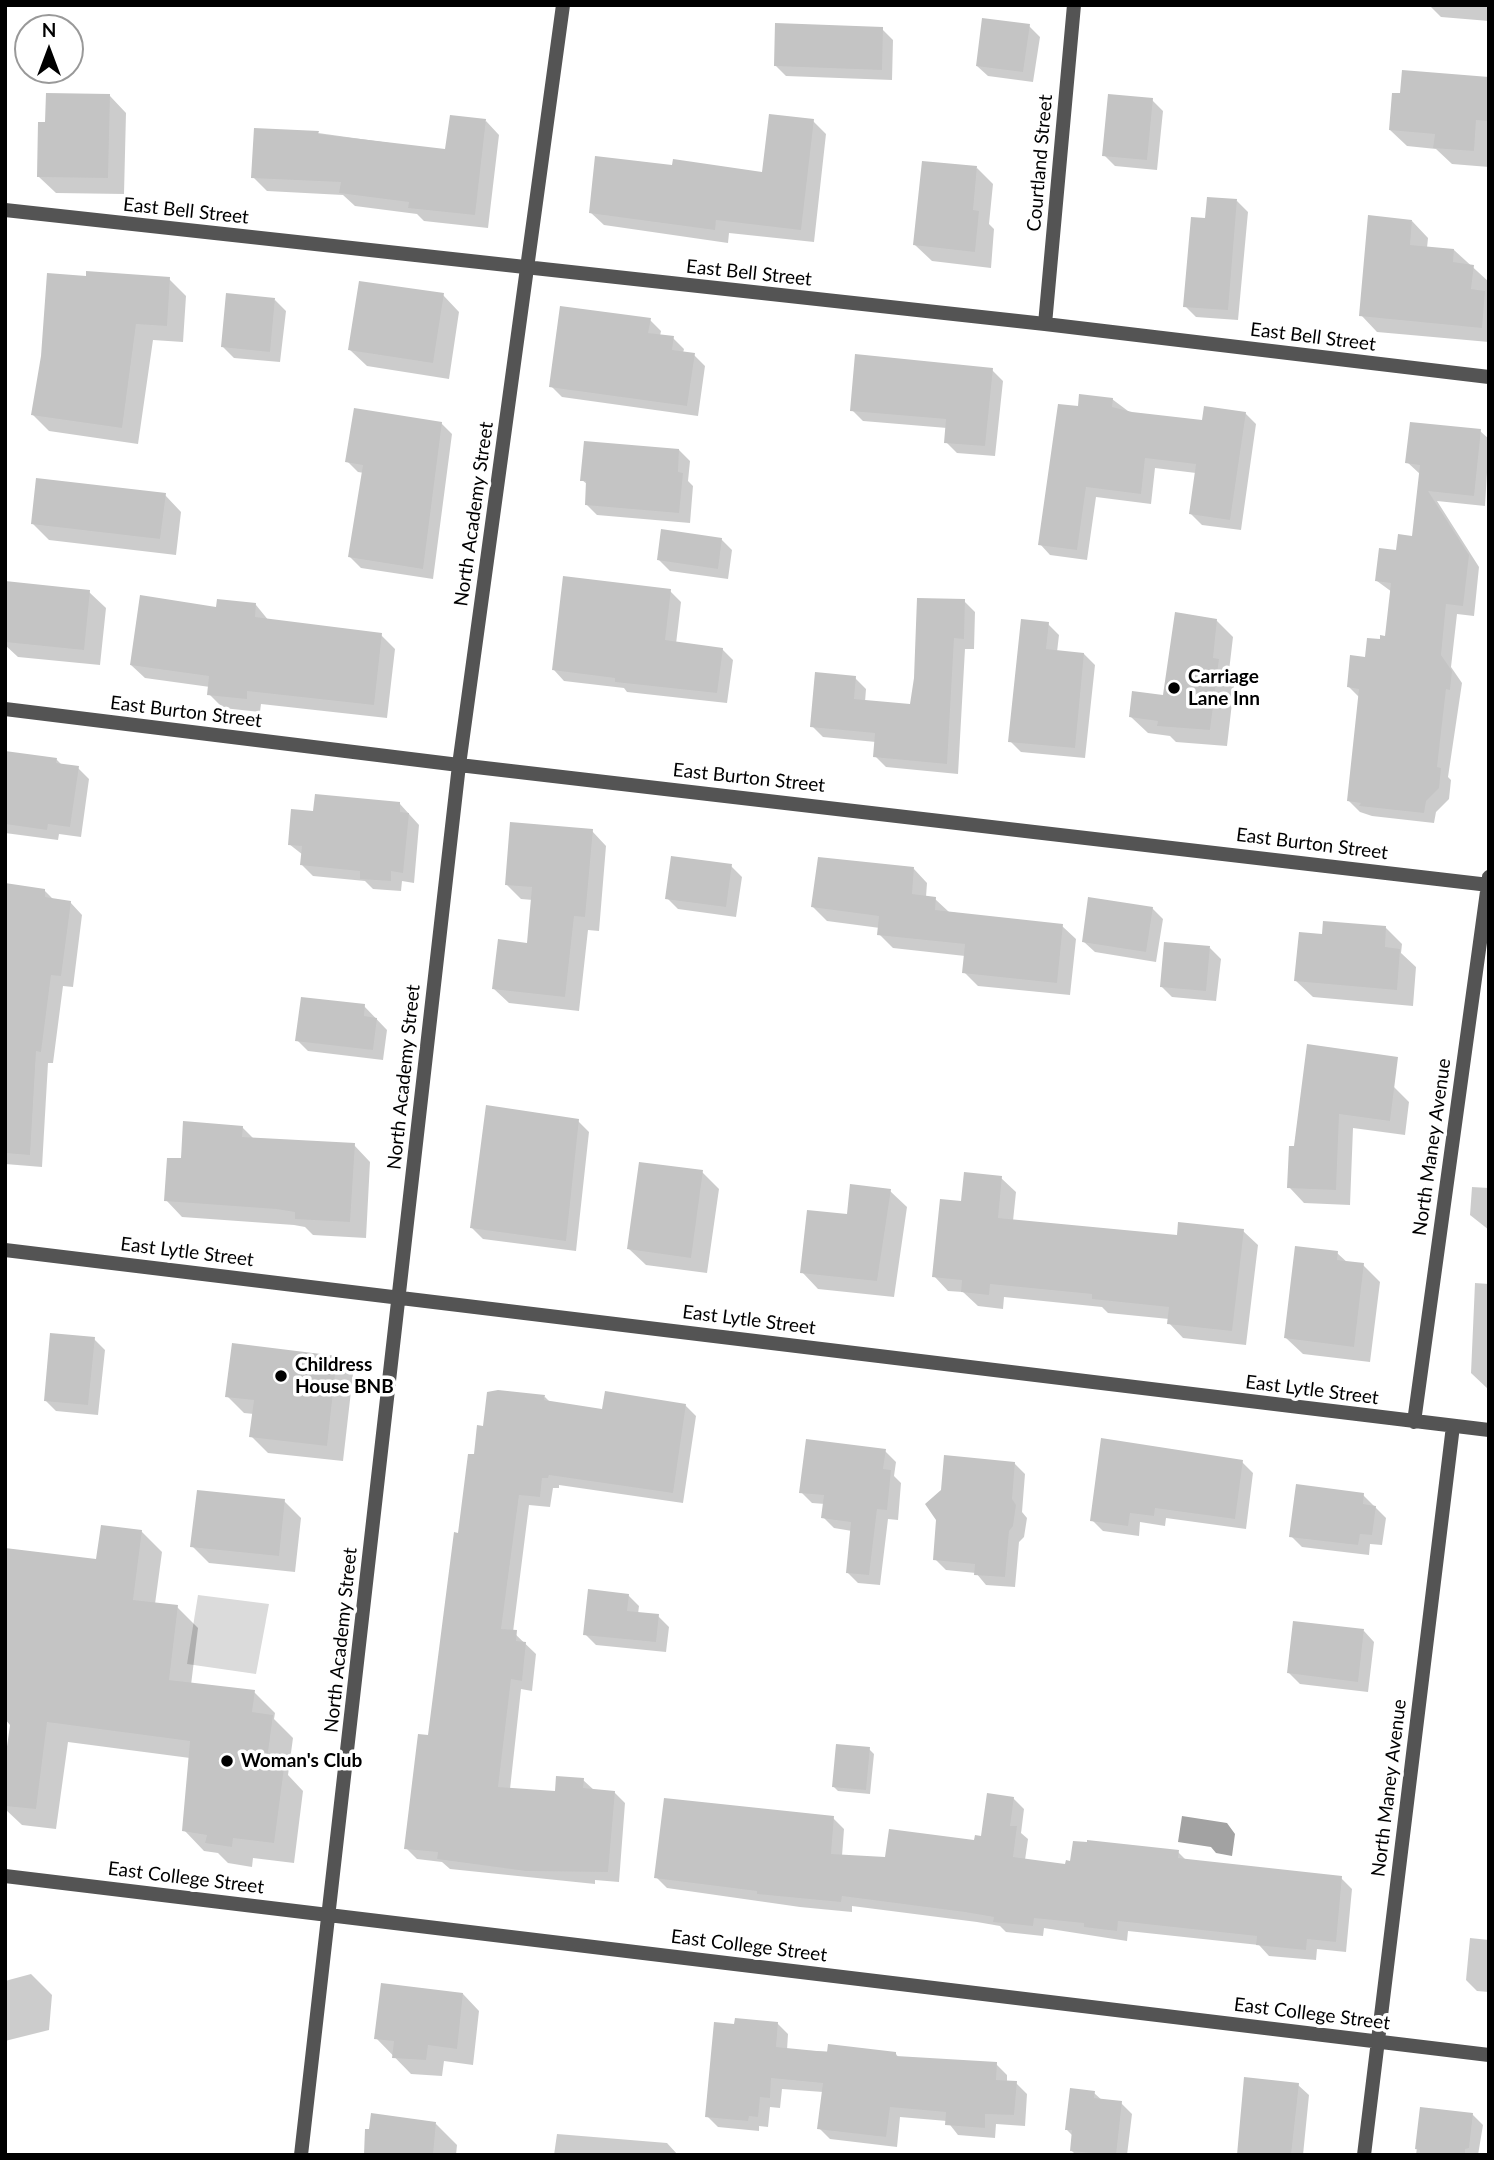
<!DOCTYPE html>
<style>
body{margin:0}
#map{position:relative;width:1494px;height:2160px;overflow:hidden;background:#fff;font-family:Lato,sans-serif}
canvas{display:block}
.frame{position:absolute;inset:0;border:7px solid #000;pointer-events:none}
.north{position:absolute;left:14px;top:14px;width:70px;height:70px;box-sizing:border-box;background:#fff;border:2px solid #999;border-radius:50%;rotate:0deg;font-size:19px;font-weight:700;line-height:28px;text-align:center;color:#000}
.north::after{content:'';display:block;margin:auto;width:24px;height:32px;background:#000;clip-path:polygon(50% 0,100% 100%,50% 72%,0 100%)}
</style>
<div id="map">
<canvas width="1494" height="2160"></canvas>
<div class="frame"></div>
<div class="north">N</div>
</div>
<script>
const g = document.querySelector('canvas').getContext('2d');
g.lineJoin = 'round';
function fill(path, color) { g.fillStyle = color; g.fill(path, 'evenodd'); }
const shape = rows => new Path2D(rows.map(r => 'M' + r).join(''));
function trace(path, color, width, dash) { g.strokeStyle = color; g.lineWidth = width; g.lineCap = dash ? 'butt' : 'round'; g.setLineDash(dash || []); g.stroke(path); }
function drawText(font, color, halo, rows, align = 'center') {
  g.font = font + ' Lato,sans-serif'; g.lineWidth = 7; g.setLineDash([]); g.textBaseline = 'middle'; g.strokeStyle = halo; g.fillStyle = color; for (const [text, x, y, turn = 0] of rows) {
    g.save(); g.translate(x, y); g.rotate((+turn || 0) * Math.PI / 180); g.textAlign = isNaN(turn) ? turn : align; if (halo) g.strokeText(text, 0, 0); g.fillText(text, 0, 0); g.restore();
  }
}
fill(shape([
 [198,1595,269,1604,256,1674,187,1664]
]), '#dbdbdb');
fill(shape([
 [1182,1816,1227,1823,1235,1834,1232,1856,1216,1853,1211,1847,1178,1842]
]), '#a2a2a2');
fill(shape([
 [1489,5,1489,21,1441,17,1430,6],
 [1029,26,1040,37,1033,82,988,76,977,66],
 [882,29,893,40,892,80,786,76,775,65],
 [1489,79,1489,167,1452,164,1436,149,1407,146,1390,130],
 [110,96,126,113,124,194,56,193,39,177,47,124],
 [1152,100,1163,111,1157,170,1115,166,1104,155],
 [486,121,499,135,488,228,424,221,417,214,355,206,343,195,267,191,253,177,318,133,447,151],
 [813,121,826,134,814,242,729,233,728,243,604,225,590,212,763,174],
 [977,168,993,184,989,224,994,229,991,268,932,261,915,245],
 [1237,201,1248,212,1238,320,1196,317,1185,306,1207,220],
 [1412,221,1428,238,1427,248,1454,250,1489,282,1489,342,1377,332,1361,315],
 [169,279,186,296,183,342,153,340,138,444,49,431,33,415],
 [443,295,459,312,449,379,367,366,350,350],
 [275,300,286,311,280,362,234,358,223,347],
 [650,320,661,331,660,336,673,338,684,349,683,353,694,355,705,366,698,416,562,397,551,386],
 [992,370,1003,381,995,456,957,453,946,442,947,428,863,421,852,410],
 [1112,399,1132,414,1204,422,1245,413,1256,424,1241,530,1202,525,1191,514,1196,473,1155,468,1151,504,1096,497,1087,560,1050,555,1040,544,1080,408],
 [441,423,452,434,433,579,361,568,350,557,364,473,358,472,347,461],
 [1480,431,1489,439,1485,506,1437,501,1479,567,1474,616,1457,614,1451,667,1462,683,1448,777,1451,780,1449,799,1436,812,1434,823,1372,816,1360,812,1349,801,1360,698,1349,687,1367,659,1386,638,1392,592,1377,581,1397,552,1414,538,1420,474,1407,462],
 [679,450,690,461,688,481,693,486,690,523,597,515,586,504,588,485,582,480],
 [165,495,181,512,176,555,49,540,32,523],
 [721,539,732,550,728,579,670,571,659,560],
 [670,591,681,602,676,644,722,649,733,660,727,703,627,692,624,688,564,681,554,670],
 [89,592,106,608,100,665,18,657,5,645,5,600],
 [964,601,975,612,974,649,965,649,958,774,886,767,875,756,876,742,823,737,812,726,855,678,866,689,865,702,911,706],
 [256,605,269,621,381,635,395,649,387,718,261,704,260,712,223,708,209,694,210,687,145,678,131,665,218,609],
 [1216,620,1233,637,1229,671,1235,677,1227,746,1176,742,1170,736,1148,733,1131,717,1165,697],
 [1048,624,1059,635,1057,652,1084,654,1095,665,1085,758,1021,752,1010,741],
 [5,753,56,759,63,766,78,768,89,779,81,837,59,834,58,840,5,833],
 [400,804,419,825,414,883,402,881,401,891,373,889,365,881,313,876,302,865,303,855,289,844,315,813],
 [592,831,606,846,599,931,588,930,579,1011,509,1003,494,989,529,944,533,900,521,899,507,885],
 [731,866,742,877,736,917,678,909,667,898],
 [914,869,927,883,926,897,935,899,949,912,1062,926,1076,939,1070,995,978,986,964,972,965,956,893,948,879,934,880,928,827,921,813,907],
 [5,885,44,890,54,900,70,902,82,915,73,987,63,986,53,1063,48,1063,42,1167,5,1164],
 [1152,908,1163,919,1156,962,1095,952,1084,942],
 [1386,928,1402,944,1401,953,1416,967,1413,1006,1313,997,1296,981,1324,936],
 [1210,948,1221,959,1216,1001,1172,997,1161,986],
 [364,1006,387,1030,383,1060,308,1051,297,1040],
 [1308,1046,1394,1087,1409,1102,1405,1135,1353,1128,1350,1205,1304,1203,1289,1187],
 [578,1121,589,1132,576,1251,483,1239,472,1228],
 [242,1127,254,1139,354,1145,370,1162,366,1238,313,1235,305,1227,294,1225,182,1217,166,1200,183,1160],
 [702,1172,719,1189,707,1273,646,1265,629,1249],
 [1001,1178,1016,1192,1013,1221,1179,1236,1243,1231,1258,1245,1246,1345,1183,1338,1169,1323,1169,1319,1108,1313,1102,1307,1004,1297,1003,1309,978,1306,963,1292,948,1291,934,1276,962,1203],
 [1472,1187,1489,1188,1489,1230,1470,1215],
 [890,1191,907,1207,894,1297,818,1289,802,1272,848,1216],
 [1337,1253,1348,1263,1363,1265,1380,1282,1370,1362,1303,1354,1286,1338],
 [1475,1283,1489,1284,1489,1390,1471,1373],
 [94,1339,105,1350,98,1415,56,1411,45,1400],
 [337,1357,353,1374,343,1461,268,1453,251,1436,254,1414,244,1413,227,1396],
 [545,1397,551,1403,604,1411,685,1405,696,1416,683,1503,559,1485,559,1488,553,1488,550,1507,529,1505,513,1632,536,1654,532,1691,521,1689,510,1789,557,1792,583,1780,594,1790,614,1792,625,1803,619,1882,595,1880,595,1884,450,1869,442,1862,417,1859,406,1848,430,1737,459,1535,475,1456,484,1428],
 [885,1451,896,1462,894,1476,901,1483,898,1520,888,1519,880,1585,858,1583,847,1572,852,1531,834,1528,823,1517,825,1504,812,1503,801,1492],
 [1242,1462,1253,1473,1246,1529,1166,1518,1165,1526,1140,1522,1139,1536,1103,1531,1092,1520],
 [1014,1463,1025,1474,1022,1512,1027,1518,1024,1537,1019,1542,1015,1587,986,1585,976,1573,946,1570,935,1559],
 [1363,1495,1386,1518,1382,1545,1370,1544,1369,1555,1302,1547,1291,1536],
 [284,1501,301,1518,295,1572,209,1563,192,1546],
 [141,1531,162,1552,155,1604,177,1607,198,1628,191,1685,254,1692,275,1713,274,1719,293,1738,288,1775,303,1791,294,1863,253,1858,252,1867,228,1863,218,1853,204,1851,184,1830,190,1758,68,1742,56,1829,22,1825,5,1809,5,1774,98,1561],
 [628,1595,639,1606,638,1614,658,1616,669,1627,666,1652,596,1645,585,1634],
 [1364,1631,1374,1642,1368,1692,1300,1684,1289,1673],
 [869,1749,874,1754,870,1794,838,1791,833,1786],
 [1013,1798,1024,1809,1021,1833,1028,1839,1025,1860,1067,1866,1178,1852,1187,1861,1341,1878,1352,1889,1346,1952,1317,1949,1316,1960,1269,1956,1259,1945,1128,1931,1127,1941,1044,1928,1043,1936,1006,1932,1000,1926,977,1922,852,1906,852,1912,800,1907,667,1888,656,1877,833,1818,844,1829,842,1856,887,1859,976,1842,983,1838],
 [1470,1938,1489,1940,1489,1992,1477,1991,1466,1980],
 [31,1974,52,1995,49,2030,5,2041,5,1981],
 [463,1994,479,2011,473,2065,444,2061,442,2076,411,2074,376,2038],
 [777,2023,788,2034,787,2050,896,2054,899,2058,996,2064,1007,2075,1007,2082,1016,2083,1027,2094,1025,2126,996,2124,995,2138,958,2135,947,2121,900,2117,897,2147,830,2139,819,2128,823,2092,782,2089,780,2108,770,2107,768,2127,759,2126,759,2131,718,2127,707,2116,736,2026],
 [1298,2085,1309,2095,1303,2155,1239,2155],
 [1094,2093,1103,2101,1121,2103,1132,2114,1127,2155,1076,2155,1071,2150,1073,2136,1066,2129],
 [1422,2109,1472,2114,1483,2125,1478,2155,1416,2155],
 [436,2124,457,2145,456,2155,366,2155],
 [557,2134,667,2143,678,2155,554,2155]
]), '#0003');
fill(shape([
 [982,18,1030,24,1023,72,976,66],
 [775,23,883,27,882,70,774,66],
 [1402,70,1489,77,1489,121,1476,120,1474,151,1433,148,1435,134,1389,130,1392,93,1400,93],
 [46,93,110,94,108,178,37,177,38,122,45,122],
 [1108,94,1153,98,1147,160,1102,156],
 [769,114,814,119,801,230,716,220,715,230,589,213,595,156,672,165,673,159,762,172],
 [450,115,486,119,475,215,408,208,409,202,339,193,341,182,251,178,254,128,319,131,318,134,445,149],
 [922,161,977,166,973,210,979,211,975,252,913,245],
 [1207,197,1237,199,1228,310,1183,307,1191,217,1205,218],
 [1368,215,1412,220,1410,245,1454,249,1453,262,1474,265,1471,289,1485,291,1482,328,1359,316],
 [86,271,170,277,167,326,136,324,122,428,31,415,41,356,47,273,86,276],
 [359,281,444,293,433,363,348,350],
 [226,293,275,298,270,352,221,347],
 [560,306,651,318,648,333,674,336,672,350,695,353,687,406,549,387],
 [855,354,993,368,985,446,944,443,946,419,850,411],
 [1079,394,1113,398,1112,407,1132,412,1202,420,1204,406,1246,412,1230,520,1189,514,1196,464,1145,458,1141,494,1086,487,1077,550,1038,545,1058,404,1078,406],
 [354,408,442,422,423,569,348,557,363,465,345,462],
 [1410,422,1481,429,1474,496,1428,491,1469,555,1463,606,1446,604,1441,655,1452,671,1450,690,1446,689,1437,767,1441,768,1439,788,1426,801,1424,813,1359,806,1361,803,1347,801,1359,689,1347,687,1350,655,1365,657,1367,638,1380,639,1380,635,1385,636,1391,583,1375,581,1379,548,1396,550,1398,534,1412,536,1420,465,1405,463],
 [584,441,679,449,678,472,683,473,679,513,585,505,586,481,580,481],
 [36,478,166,493,160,539,31,524],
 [661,529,722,538,718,569,657,560],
 [563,576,671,589,665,640,723,648,717,693,615,682,615,678,552,670],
 [5,581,90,590,84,650,5,642],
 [140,595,216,607,217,599,256,603,255,617,382,633,374,705,247,691,247,699,207,695,209,676,130,665],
 [917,598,965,599,964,639,954,638,947,764,873,757,875,733,810,727,815,672,856,676,854,699,910,704,914,678],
 [1175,612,1217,619,1213,658,1219,659,1210,730,1157,726,1158,721,1129,717,1132,691,1163,695],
 [1021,619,1049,622,1046,649,1084,653,1075,748,1008,742],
 [5,751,57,758,56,763,79,766,70,827,48,824,47,830,5,824],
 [315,794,400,802,400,812,409,813,403,873,391,871,391,881,360,879,360,871,300,865,302,846,288,845,291,809,313,811],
 [510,822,593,829,585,917,574,916,565,997,492,989,498,939,527,943,532,887,505,885],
 [671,856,732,864,726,907,665,899],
 [818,857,914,867,912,894,936,897,935,910,1063,924,1057,983,962,973,965,944,877,935,879,916,811,907],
 [5,883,45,889,45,897,71,901,61,976,51,975,41,1052,36,1051,30,1155,5,1153],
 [1088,897,1153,907,1146,952,1082,942],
 [1323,921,1386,926,1385,947,1400,949,1397,990,1294,981,1299,932,1322,934],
 [1164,942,1210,946,1206,991,1160,987],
 [301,997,365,1004,364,1016,377,1018,373,1050,295,1041],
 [1307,1044,1398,1057,1390,1121,1339,1114,1336,1190,1287,1188,1289,1146,1294,1146],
 [486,1105,579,1119,566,1241,470,1228],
 [183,1121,243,1126,242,1137,355,1143,350,1222,295,1219,295,1212,276,1209,164,1201,167,1158,181,1158],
 [639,1162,703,1170,691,1258,627,1249],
 [964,1172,1002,1176,998,1218,1177,1235,1178,1222,1244,1229,1232,1331,1167,1324,1169,1307,1092,1299,1092,1294,990,1284,989,1295,961,1292,962,1280,932,1277,940,1199,961,1201],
 [850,1184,891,1189,877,1281,800,1273,807,1210,847,1214],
 [1295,1246,1338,1251,1337,1260,1364,1263,1354,1347,1284,1338],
 [50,1333,95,1337,88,1405,44,1401],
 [232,1343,337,1356,327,1446,249,1437,254,1400,225,1397],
 [498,1390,545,1395,544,1400,602,1409,605,1391,686,1404,673,1493,549,1475,548,1478,542,1478,540,1497,519,1495,501,1629,517,1630,516,1641,526,1642,522,1681,511,1679,498,1787,555,1791,556,1776,584,1778,583,1788,615,1791,608,1872,526,1871,437,1859,438,1852,404,1849,418,1734,428,1735,454,1532,458,1533,468,1454,474,1454,477,1425,483,1426,487,1392],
 [1101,1438,1243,1460,1235,1519,1155,1508,1154,1516,1130,1513,1128,1526,1090,1521],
 [806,1439,886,1449,883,1469,891,1470,887,1510,877,1509,869,1575,846,1573,851,1522,821,1518,824,1495,799,1493],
 [944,1455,1015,1462,1012,1499,1016,1505,1013,1526,1009,1531,1005,1577,974,1575,975,1564,933,1560,936,1520,925,1504,941,1490],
 [1296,1484,1364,1493,1363,1504,1376,1506,1372,1535,1360,1534,1358,1545,1289,1537],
 [197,1490,285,1499,279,1556,190,1547],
 [101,1525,142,1530,133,1600,178,1605,169,1680,255,1690,252,1712,273,1715,266,1767,284,1768,274,1843,233,1838,232,1847,205,1843,207,1835,182,1831,190,1741,47,1722,36,1809,5,1806,5,1761,10,1725,5,1719,5,1548,96,1559],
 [588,1589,629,1594,627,1611,659,1614,656,1642,583,1635],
 [1293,1621,1364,1629,1358,1682,1287,1673],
 [836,1744,870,1747,866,1790,832,1787],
 [987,1793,1014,1797,1010,1826,1017,1826,1013,1857,1065,1864,1066,1860,1070,1861,1073,1841,1087,1842,1087,1840,1179,1850,1178,1858,1342,1876,1336,1942,1307,1939,1306,1950,1256,1945,1257,1936,1118,1921,1117,1931,1084,1927,1084,1923,1034,1918,1033,1926,993,1922,994,1917,965,1912,842,1896,841,1902,757,1894,757,1891,654,1878,664,1798,834,1816,831,1854,885,1857,889,1829,974,1840,975,1835,981,1836],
 [381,1983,463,1993,457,2049,428,2045,426,2060,392,2058,394,2041,374,2039],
 [735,2018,778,2022,776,2047,827,2052,828,2044,896,2052,896,2056,997,2062,996,2080,1017,2081,1014,2115,985,2114,985,2128,945,2125,946,2112,890,2107,886,2137,817,2129,823,2083,771,2078,770,2098,760,2097,758,2117,749,2116,748,2121,705,2117,714,2022,734,2024],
 [1244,2077,1299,2083,1291,2155,1237,2155],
 [1070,2088,1095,2091,1094,2098,1122,2101,1116,2155,1070,2151,1072,2130,1065,2130],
 [1420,2107,1473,2113,1469,2148,1465,2149,1465,2155,1420,2155,1420,2150,1415,2149],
 [371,2113,436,2122,433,2155,364,2155,365,2129,369,2129]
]), '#c4c4c4');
trace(shape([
 [5,210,1045,324,1489,377],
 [1045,324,1074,5],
 [5,709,459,765,1489,885],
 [5,1250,1489,1430],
 [1414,1422,1489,877],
 [5,1876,1489,2055],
 [301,2155,459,765,563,5],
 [1364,2155,1453,1426]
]), '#545454', 14);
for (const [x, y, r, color] of [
 [1174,688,7,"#000"],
 [281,1376,7,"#000"],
 [227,1761,7,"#000"]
]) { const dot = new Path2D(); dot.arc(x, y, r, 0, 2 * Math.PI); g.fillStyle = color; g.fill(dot); trace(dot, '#fff', 2.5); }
drawText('19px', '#000', '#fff', [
 ["Courtland Street",1040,163,-85],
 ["East Bell Street",186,211,6],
 ["East Bell Street",749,273,6],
 ["East Bell Street",1313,337,7],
 ["North Academy Street",474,514,-82],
 ["East Burton Street",186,712,7],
 ["East Burton Street",749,778,6],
 ["East Burton Street",1312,844,7],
 ["North Academy Street",404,1077,-84],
 ["North Maney Avenue",1432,1147,-82],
 ["East Lytle Street",187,1252,7],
 ["East Lytle Street",749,1320,7],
 ["East Lytle Street",1312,1390,7],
 ["North Academy Street",341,1640,-84],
 ["North Maney Avenue",1389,1788,-83],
 ["East College Street",186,1878,7],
 ["East College Street",749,1946,7],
 ["East College Street",1312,2014,7]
]);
drawText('bold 19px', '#000', '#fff', [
 ["Carriage",1188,677],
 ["Lane Inn",1188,699],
 ["Childress",295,1365],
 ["House BNB",295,1387],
 ["Woman's Club",241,1761]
], 'left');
</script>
